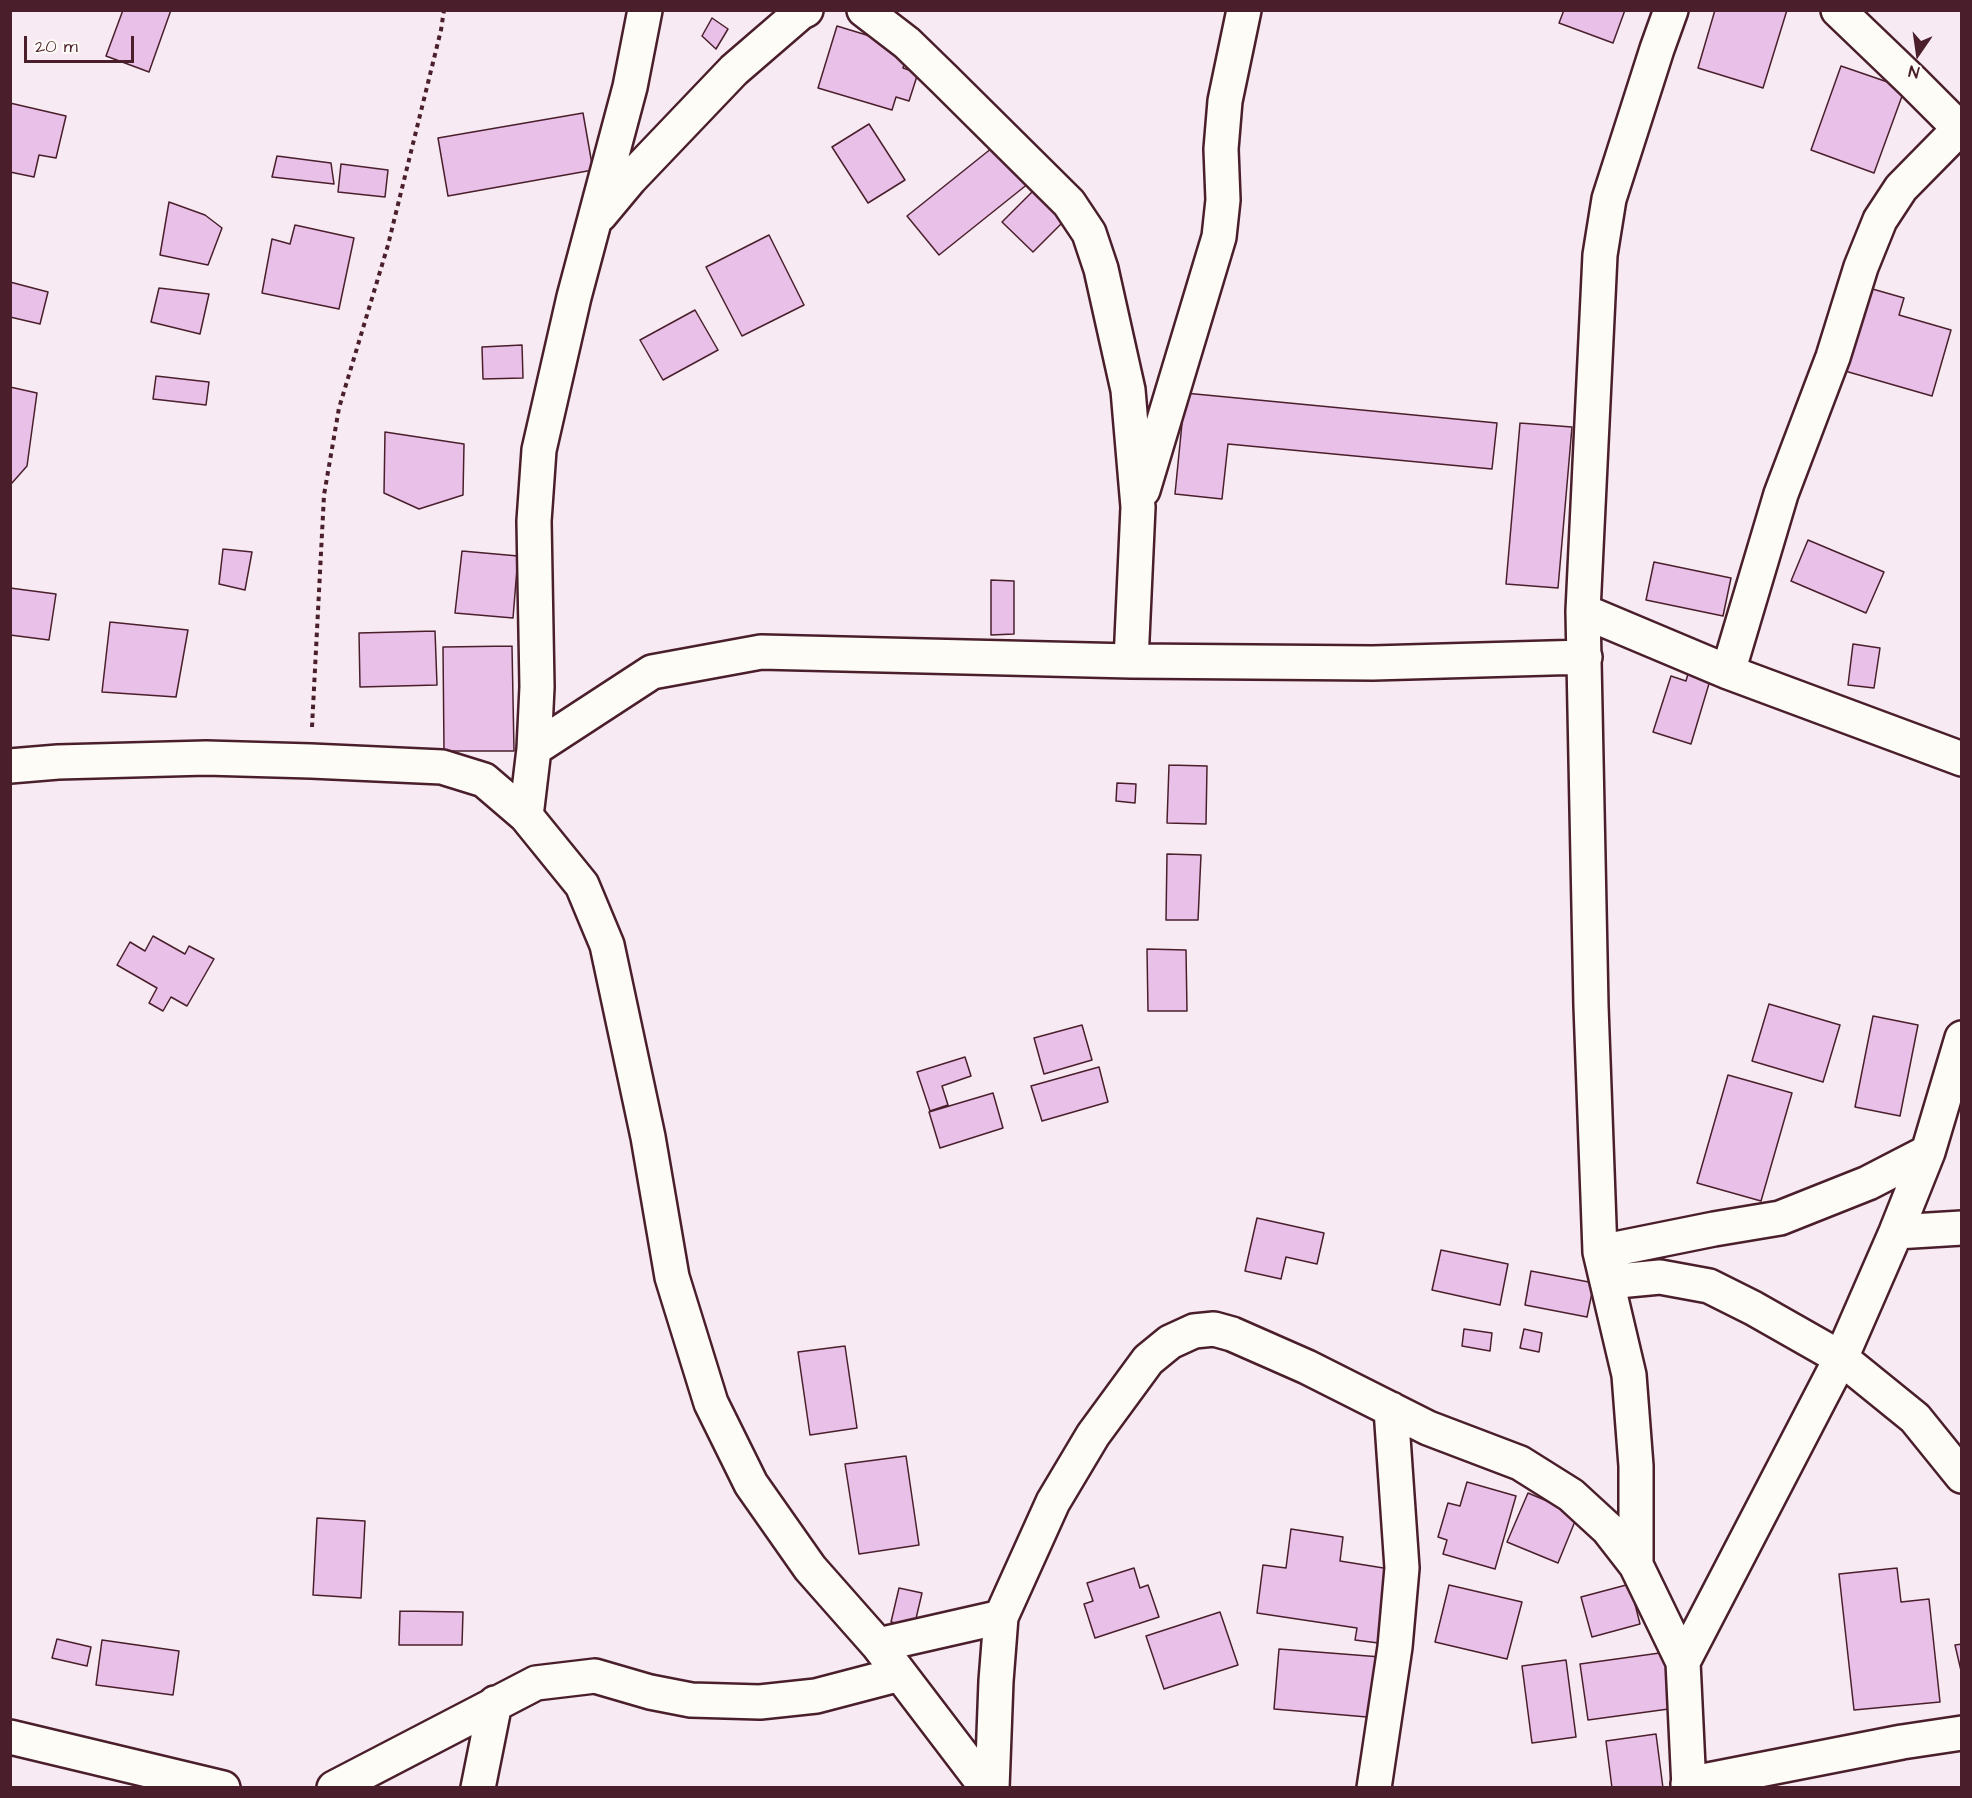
<!DOCTYPE html>
<style>
body{margin:0}
#map{position:relative;width:1972px;height:1798px;overflow:hidden;background:#f7eaf2;font-family:"Architects Daughter",sans-serif}
canvas{display:block}
.frame{position:absolute;inset:0;border:12px solid #4a1f2b;pointer-events:none}
.north{position:absolute;left:1888px;top:24px;width:60px;height:60px;-webkit-text-stroke:4px #fdfcf7;paint-order:stroke;rotate:193deg;font-size:16px;font-weight:700;line-height:24px;text-align:center;color:#4a1f2b}
.north::after{content:'';display:block;margin:auto;width:21px;height:27px;background:#4a1f2b;clip-path:polygon(50% 0,100% 100%,50% 72%,0 100%)}
.scale{position:absolute;left:24px;top:36px;width:110px;height:27px;box-sizing:border-box;border:3px solid #4a1f2b;border-top:0;padding-left:8px;font-size:18px;line-height:21px;white-space:nowrap;color:#4a1f2b;-webkit-text-stroke:4px #fdfcf7;paint-order:stroke}
</style>
<div id="map">
<canvas width="1972" height="1798"></canvas>
<div class="frame"></div>
<div class="north">N</div>
<div class="scale">20 m</div>
</div>
<script>
const g = document.querySelector('canvas').getContext('2d');
g.lineJoin = 'round';
function fill(path, color) { g.fillStyle = color; g.fill(path, 'evenodd'); }
const shape = rows => new Path2D(rows.map(r => 'M' + r).join(''));
function trace(path, color, width, dash) { g.strokeStyle = color; g.lineWidth = width; g.lineCap = dash ? 'butt' : 'round'; g.setLineDash(dash || []); g.stroke(path); }
const building = shape([
 [123,10,171,10,149,72,106,56,123,10],
 [1564,10,1625,10,1613,43,1559,23,1564,10],
 [1715,10,1787,10,1763,88,1698,68,1715,10],
 [712,18,728,29,716,49,702,36,712,18],
 [837,26,909,48,903,68,918,73,909,101,896,97,892,110,818,88,837,26],
 [1841,66,1905,88,1874,173,1811,150,1841,66],
 [10,103,66,116,56,158,39,155,34,177,10,172,10,103],
 [583,113,593,170,448,196,438,138,583,113],
 [869,124,905,180,868,203,832,147,869,124],
 [1002,140,1034,179,939,255,907,216,1002,140],
 [277,156,331,163,334,184,272,177,277,156],
 [341,164,388,170,385,197,338,192,341,164],
 [1035,189,1066,219,1033,252,1002,222,1035,189],
 [169,202,205,215,222,228,208,265,160,255,169,202],
 [295,225,354,238,339,309,262,293,272,239,290,244,295,225],
 [769,235,804,305,742,336,706,267,769,235],
 [10,282,48,292,40,324,10,317,10,282],
 [159,288,209,294,200,334,151,322,159,288],
 [1869,288,1904,298,1899,315,1951,330,1932,396,1845,371,1869,288],
 [695,310,718,350,663,380,640,340,695,310],
 [522,345,523,378,483,379,482,347,522,345],
 [156,376,209,382,206,405,153,399,156,376],
 [10,387,37,393,27,466,12,483,10,483,10,387],
 [1185,393,1497,423,1492,469,1228,444,1222,499,1175,494,1185,393],
 [1520,423,1572,427,1558,588,1506,584,1520,423],
 [385,432,464,444,463,495,419,509,384,493,385,432],
 [1808,540,1884,572,1866,613,1791,581,1808,540],
 [223,549,252,552,245,590,219,584,223,549],
 [462,551,518,556,513,618,455,613,462,551],
 [1654,562,1731,578,1723,616,1646,600,1654,562],
 [991,580,1014,581,1014,634,991,635,991,580],
 [10,588,56,594,49,640,10,635,10,588],
 [110,622,188,630,176,697,102,692,110,622],
 [435,631,437,685,360,687,359,633,435,631],
 [1853,644,1880,648,1874,688,1848,685,1853,644],
 [512,646,514,751,444,751,443,647,512,646],
 [1689,670,1711,677,1691,744,1653,732,1671,676,1686,681,1689,670],
 [1169,765,1207,766,1206,824,1167,823,1169,765],
 [1117,783,1136,784,1135,803,1116,801,1117,783],
 [1167,854,1201,855,1198,920,1166,920,1167,854],
 [153,936,185,954,189,946,214,959,187,1006,171,997,163,1011,149,1003,157,988,117,965,130,942,145,951,153,936],
 [1147,949,1186,950,1187,1011,1148,1011,1147,949],
 [1769,1004,1840,1025,1823,1082,1752,1061,1769,1004],
 [1873,1016,1918,1025,1900,1116,1855,1107,1873,1016],
 [1082,1025,1092,1060,1044,1074,1034,1038,1082,1025],
 [965,1057,971,1076,942,1086,948,1105,930,1111,917,1072,965,1057],
 [1099,1067,1108,1102,1042,1121,1031,1086,1099,1067],
 [1728,1075,1792,1093,1761,1201,1697,1183,1728,1075],
 [993,1093,1003,1128,940,1148,929,1112,993,1093],
 [1257,1218,1324,1233,1317,1264,1286,1257,1281,1279,1245,1271,1257,1218],
 [1441,1250,1508,1264,1500,1305,1432,1290,1441,1250],
 [1531,1271,1594,1283,1587,1317,1525,1305,1531,1271],
 [1464,1329,1492,1333,1490,1351,1462,1346,1464,1329],
 [1524,1329,1542,1333,1539,1352,1520,1348,1524,1329],
 [845,1346,857,1428,810,1435,798,1352,845,1346],
 [906,1456,919,1545,859,1554,845,1464,906,1456],
 [1467,1482,1516,1496,1495,1569,1443,1554,1447,1540,1438,1537,1448,1503,1460,1506,1467,1482],
 [1528,1493,1578,1514,1558,1563,1507,1542,1528,1493],
 [317,1518,365,1521,361,1598,313,1595,317,1518],
 [1291,1529,1343,1537,1340,1561,1396,1570,1386,1644,1355,1640,1357,1628,1257,1613,1263,1565,1286,1568,1291,1529],
 [1134,1568,1140,1588,1148,1585,1159,1617,1095,1638,1084,1604,1093,1601,1087,1583,1134,1568],
 [1897,1568,1901,1602,1929,1599,1940,1702,1854,1710,1839,1574,1897,1568],
 [1630,1584,1640,1624,1592,1637,1581,1597,1630,1584],
 [1449,1585,1522,1602,1507,1659,1435,1642,1449,1585],
 [899,1588,922,1593,914,1627,891,1622,899,1588],
 [400,1611,463,1612,462,1645,399,1645,400,1611],
 [1220,1612,1238,1665,1164,1689,1146,1636,1220,1612],
 [57,1639,91,1647,87,1666,52,1658,57,1639],
 [102,1640,179,1651,173,1695,96,1685,102,1640],
 [1962,1644,1962,1675,1955,1645,1962,1644],
 [1279,1649,1381,1657,1377,1708,1368,1707,1367,1717,1274,1709,1279,1649],
 [1667,1652,1676,1708,1588,1720,1580,1664,1667,1652],
 [1566,1660,1576,1737,1532,1743,1522,1666,1566,1660],
 [1656,1734,1663,1788,1612,1788,1606,1741,1656,1734]
]);
fill(building, '#e8c0e8');
trace(building, '#4a1f2b', 1.5);
const minor = shape([
 [864,10,907,43,944,79,1069,203,1089,233,1101,269,1128,390,1138,507,1131,661],
 [1838,10,1912,81,1962,131],
 [600,215,630,179,734,70,800,13,806,10],
 [1143,490,1219,237,1223,200,1221,149,1225,101,1244,10],
 [1583,611,1728,672,1962,759],
 [1728,672,1781,494,1833,357,1861,267,1880,220,1901,188,1959,129],
 [534,749,652,672,761,652,1131,661,1373,663,1585,657],
 [10,766,58,762,206,758,311,761,442,767,484,780,526,816,582,885,607,945,648,1137,672,1277,711,1403,751,1484,810,1568,878,1645,987,1788],
 [526,816,534,749,537,687,534,521,539,450,574,297,630,87,645,10],
 [1896,1232,1962,1228],
 [1600,1252,1714,1229,1780,1218,1868,1183,1928,1152],
 [1607,1282,1660,1277,1709,1286,1753,1308,1841,1358,1915,1418,1962,1476],
 [1636,1565,1636,1466,1629,1375,1600,1252,1591,1006,1583,611,1600,255,1609,199,1657,49,1671,10],
 [878,1645,1001,1617],
 [10,1737,223,1788],
 [1688,1784,1902,1742,1962,1733],
 [334,1788,536,1683,595,1676,650,1692,691,1700,760,1702,816,1696,900,1674],
 [478,1788,495,1703],
 [992,1788,996,1681,1001,1617,1053,1502,1093,1435,1148,1360,1170,1342,1194,1331,1214,1329,1232,1334,1307,1367,1428,1428,1520,1463,1571,1495,1608,1529,1636,1565,1683,1662],
 [1374,1788,1395,1647,1402,1568,1391,1409],
 [1689,1788,1683,1662,1841,1358,1896,1232,1928,1152,1962,1038]
]);
trace(minor, '#4a1f2b', 38);
trace(shape([
 [312,727,324,495,339,408,388,245,441,30,444,10]
]), '#4a1f2b', 4, [4.5, 4.5]);
trace(minor, '#fdfcf7', 33);
</script>
